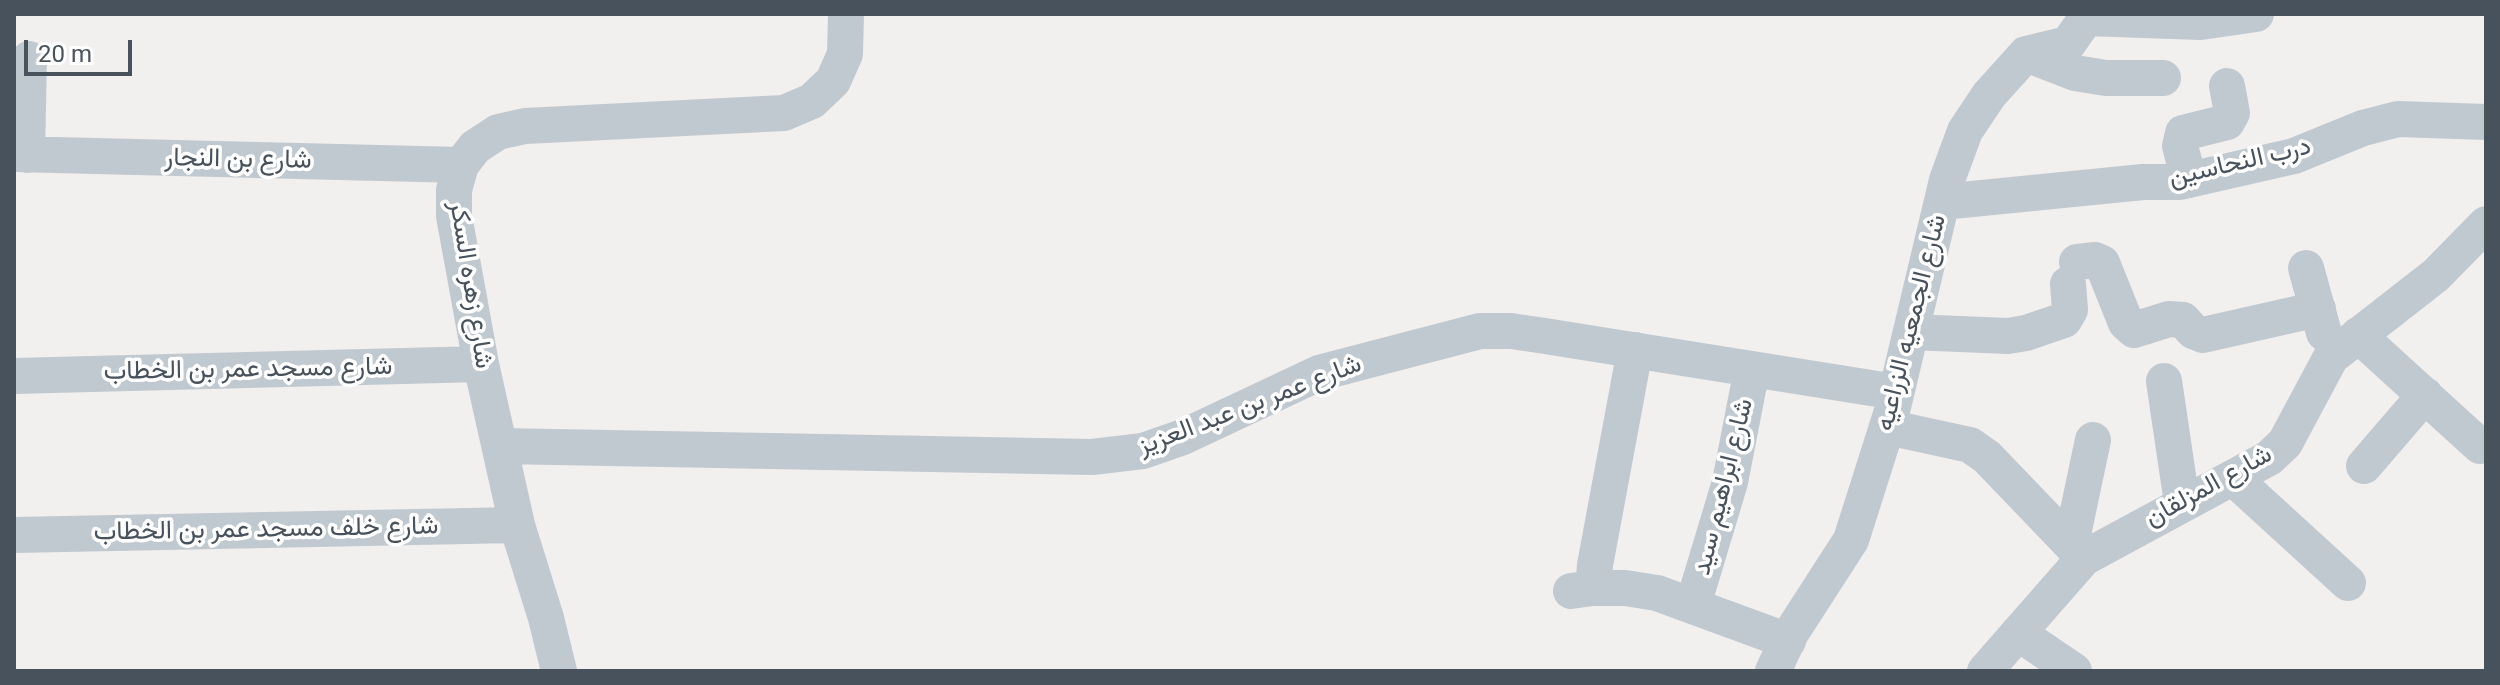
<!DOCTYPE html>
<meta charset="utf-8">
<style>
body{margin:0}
#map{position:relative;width:2500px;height:685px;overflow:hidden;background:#f2efef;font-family:Roboto,sans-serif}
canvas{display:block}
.frame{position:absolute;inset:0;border:16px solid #48525c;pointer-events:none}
.scale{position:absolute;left:24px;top:40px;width:108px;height:36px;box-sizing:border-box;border:4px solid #48525c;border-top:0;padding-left:10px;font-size:24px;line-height:28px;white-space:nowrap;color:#48525c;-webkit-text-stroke:6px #fff;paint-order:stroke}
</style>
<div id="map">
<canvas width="2500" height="685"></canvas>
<div class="frame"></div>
<div class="scale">20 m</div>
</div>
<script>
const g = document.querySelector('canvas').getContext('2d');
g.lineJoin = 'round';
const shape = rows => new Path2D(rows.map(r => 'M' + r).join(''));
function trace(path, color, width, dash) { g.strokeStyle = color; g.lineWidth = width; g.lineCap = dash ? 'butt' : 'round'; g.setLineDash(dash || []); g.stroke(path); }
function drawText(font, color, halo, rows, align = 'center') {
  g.font = font + ' Roboto,Vazirmatn,sans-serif'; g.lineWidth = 7; g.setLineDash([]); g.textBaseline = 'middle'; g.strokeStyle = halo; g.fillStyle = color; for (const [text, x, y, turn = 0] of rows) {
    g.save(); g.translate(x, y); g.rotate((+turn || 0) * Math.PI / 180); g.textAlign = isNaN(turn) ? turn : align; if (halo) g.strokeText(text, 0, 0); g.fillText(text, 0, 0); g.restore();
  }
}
trace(shape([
 [2086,18,2201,22,2256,14],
 [2026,54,2075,73,2106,78,2163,78],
 [14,154,461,165],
 [27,155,29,59],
 [2189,180,2180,146,2183,133,2227,122,2232,113,2227,86],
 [1942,202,2143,182,2180,182,2294,156,2363,128,2398,119,2486,122],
 [2077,262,2095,260,2102,263,2126,323,2134,330,2169,319,2183,320,2193,331,2203,335,2318,309],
 [2306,268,2324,333],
 [1911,332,2008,336,2026,333,2064,320,2070,310,2068,284],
 [2358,335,2480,446],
 [14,376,481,364],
 [2164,381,2182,503],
 [1887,427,1970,445,1987,457,2084,558],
 [501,446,1092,457,1143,451,1183,437,1319,373,1480,331,1511,331,1545,336,1896,392],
 [2364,466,2425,395],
 [2233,478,2348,583],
 [14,535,517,525],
 [2071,544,2093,440],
 [1593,588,1595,565,1635,350],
 [1571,591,1593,588,1625,588,1657,593,1788,641],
 [1693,605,1730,482,1752,369],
 [2018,633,2074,671],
 [559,671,546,618,517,525,481,364,454,216,454,190,461,165,475,147,498,132,525,126,784,113,812,101,833,81,845,54,846,14],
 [1773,671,1791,633,1851,540,1892,411,1947,180,1965,131,1989,95,2026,54,2068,44,2089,14],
 [1985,671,2084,558,2269,458,2285,443,2331,357,2436,275,2486,224]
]), '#c1c9d0', 36);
drawText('26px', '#48525c', '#fff', [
 ["شارع بن النجار",238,160,1],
 ["درب النحاسين",2240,163,-13],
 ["شارع زهره السكر",470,285,81],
 ["شارع الجمعيه الزراعيه",1912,323,-76],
 ["شارع مسجد عمر بن الخطاب",248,370,-1],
 ["شارع عمر بن عبد العزيز",1250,406,-21],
 ["شارع ابراهيم سيد",1724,487,-76],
 ["شارع المزلقان",2209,487,-29],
 ["شارع خلف مسجد عمر بن الخطاب",266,530,-1]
]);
</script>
